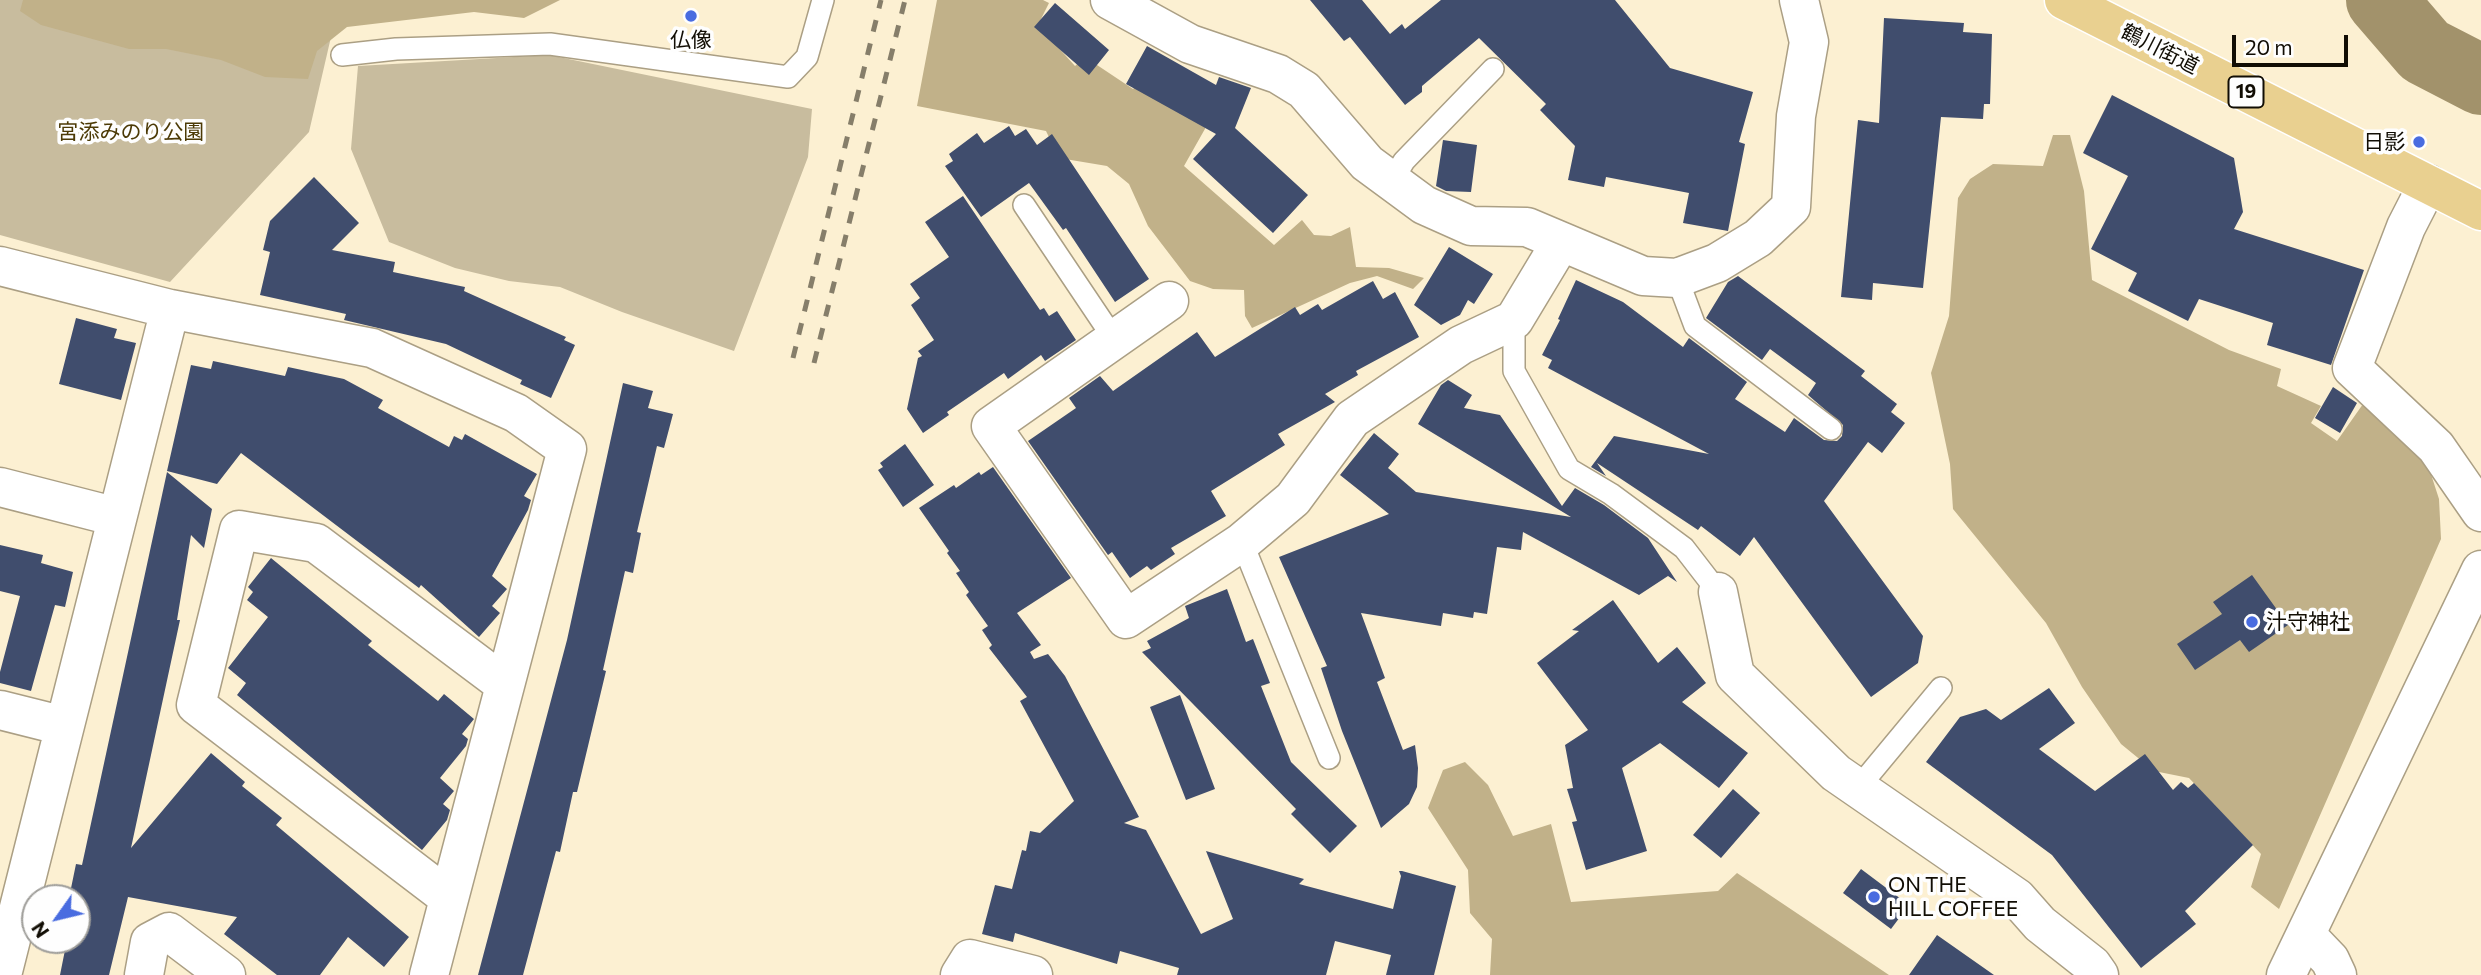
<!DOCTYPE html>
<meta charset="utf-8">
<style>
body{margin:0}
#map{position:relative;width:2481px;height:975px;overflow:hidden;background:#fcf0d2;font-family:Commissioner,sans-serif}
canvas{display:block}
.north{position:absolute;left:21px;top:884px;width:70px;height:70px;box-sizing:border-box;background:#fefefe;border:2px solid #9f9e9a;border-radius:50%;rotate:236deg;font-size:19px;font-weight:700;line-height:28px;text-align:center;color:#110d04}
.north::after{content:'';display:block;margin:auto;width:24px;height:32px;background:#496ce0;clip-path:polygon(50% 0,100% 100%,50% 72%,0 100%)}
.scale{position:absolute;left:2232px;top:35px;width:116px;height:32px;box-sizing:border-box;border:4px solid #110d04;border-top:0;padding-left:9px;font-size:21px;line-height:24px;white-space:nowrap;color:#110d04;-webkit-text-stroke:5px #fefefe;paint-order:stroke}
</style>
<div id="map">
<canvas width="2481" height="975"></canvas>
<div class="north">N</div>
<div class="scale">20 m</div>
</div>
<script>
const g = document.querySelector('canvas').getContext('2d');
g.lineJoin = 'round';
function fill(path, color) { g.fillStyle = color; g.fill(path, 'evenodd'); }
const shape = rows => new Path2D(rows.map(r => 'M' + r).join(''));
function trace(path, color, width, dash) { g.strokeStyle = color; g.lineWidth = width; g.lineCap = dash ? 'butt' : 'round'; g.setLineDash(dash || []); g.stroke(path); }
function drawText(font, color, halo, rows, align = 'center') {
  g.font = font + ' Commissioner,"Noto Sans JP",sans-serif'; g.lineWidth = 7; g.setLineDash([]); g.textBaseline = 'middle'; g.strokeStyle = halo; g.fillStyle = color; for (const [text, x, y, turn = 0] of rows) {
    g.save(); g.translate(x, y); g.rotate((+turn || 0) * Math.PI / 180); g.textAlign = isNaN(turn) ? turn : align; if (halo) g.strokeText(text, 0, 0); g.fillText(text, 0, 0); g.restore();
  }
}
fill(shape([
 [0,0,297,0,331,37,309,132,170,282,0,235],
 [549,55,812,109,808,157,734,351,622,312,560,287,509,281,455,268,389,242,351,149,358,66]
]), '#c8bc9e');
fill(shape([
 [23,0,560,0,524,18,474,12,347,27,317,51,308,79,265,77,221,60,166,49,129,49,41,25,20,11],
 [937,0,1043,0,1049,3,1038,25,1075,66,1085,57,1133,89,1142,80,1210,120,1184,166,1274,245,1302,220,1314,235,1331,236,1350,227,1356,267,1389,268,1424,278,1413,289,1377,276,1350,283,1252,328,1245,316,1244,290,1213,289,1190,281,1148,226,1129,184,1107,166,1059,158,1046,131,917,106],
 [2053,135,2070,135,2084,191,2092,280,2229,350,2281,369,2277,386,2321,406,2311,423,2337,441,2363,404,2428,465,2439,499,2441,539,2279,909,2251,887,2261,854,2189,778,2154,771,2121,744,2082,687,2046,623,1953,509,1950,464,1931,373,1949,316,1958,198,1970,179,1993,164,2043,166],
 [1465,762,1488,785,1513,836,1551,824,1571,902,1718,891,1737,873,1889,975,1490,975,1492,939,1470,913,1468,870,1428,808,1443,770]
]), '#c1b189');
trace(shape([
 [2381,0,2425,51,2481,80]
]), '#a2926b', 70);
fill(shape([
 [1310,0,1362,0,1390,34,1402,24,1405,29,1441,0,1615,0,1670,68,1753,92,1739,142,1745,144,1728,231,1683,223,1689,193,1606,177,1604,187,1568,180,1575,146,1540,110,1546,104,1479,38,1422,86,1422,92,1405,105,1350,37,1344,41],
 [1055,3,1109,50,1089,75,1034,27],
 [1884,18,1964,23,1963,32,1992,34,1991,70,1990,104,1984,104,1983,119,1941,117,1923,288,1873,283,1872,300,1841,297,1858,120,1879,123],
 [1147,46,1216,85,1219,77,1251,88,1235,128,1308,195,1273,233,1193,159,1216,134,1126,84],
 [2112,95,2234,158,2243,212,2234,229,2364,270,2331,365,2267,345,2273,323,2199,299,2188,321,2128,291,2137,273,2091,249,2128,176,2083,153],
 [1009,126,1015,136,1026,129,1037,145,1052,134,1149,279,1115,302,1066,228,1063,230,1029,183,981,217,945,166,953,161,949,154,977,133,984,143],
 [1443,140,1477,145,1471,192,1446,191,1436,186],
 [314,177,359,223,332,250,395,262,393,272,465,287,464,291,566,337,564,340,575,345,551,398,520,384,522,380,446,344,344,320,346,314,260,295,270,252,263,250,270,221],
 [963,196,1040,310,1044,308,1049,316,1057,311,1076,340,1045,361,1041,355,1008,379,1004,373,947,412,949,415,923,433,907,409,918,358,922,356,918,351,934,340,911,305,920,298,910,284,949,257,925,222],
 [1449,247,1493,274,1474,304,1468,300,1460,315,1441,325,1414,305],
 [1738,276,1865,371,1861,376,1897,404,1891,412,1905,423,1882,453,1868,442,1824,501,1923,636,1918,663,1871,697,1754,537,1740,556,1701,526,1698,530,1597,463,1606,476,1591,467,1614,436,1709,454,1548,368,1552,360,1542,355,1560,320,1558,319,1576,280,1623,302,1683,347,1689,338,1747,382,1735,399,1785,432,1794,418,1824,440,1837,441,1842,436,1843,425,1808,395,1816,383,1770,349,1762,360,1706,318,1728,282],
 [1373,281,1383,299,1395,292,1419,337,1356,371,1358,375,1325,394,1335,402,1278,434,1285,445,1211,491,1226,516,1171,548,1175,554,1151,570,1147,566,1130,578,1112,552,1108,555,1028,441,1076,408,1069,398,1100,376,1113,391,1197,332,1215,357,1295,307,1300,315,1318,304,1322,310],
 [76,318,117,329,114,338,136,343,121,400,59,384],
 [213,361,285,376,288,367,344,379,383,400,378,408,449,447,454,436,462,440,465,434,537,474,524,496,531,500,528,510,492,576,507,589,492,606,500,613,479,637,421,585,419,588,241,453,217,484,167,471,191,365,211,369],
 [1448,380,1472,395,1464,408,1500,415,1562,506,1575,488,1604,505,1648,538,1677,582,1668,576,1639,595,1523,532,1521,550,1497,547,1487,614,1474,612,1473,618,1443,613,1441,626,1361,613,1385,678,1377,682,1403,750,1415,745,1418,768,1417,787,1409,804,1381,828,1342,731,1321,668,1327,666,1279,557,1389,514,1340,475,1374,433,1399,454,1388,468,1416,492,1571,517,1418,424,1441,385],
 [623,383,653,391,648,408,673,414,664,448,657,446,637,532,641,533,633,573,625,571,603,670,606,671,577,792,573,792,560,852,556,851,523,975,478,975,567,640],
 [2333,387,2357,403,2340,433,2315,418],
 [905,444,934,485,903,507,878,470,883,467,880,463],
 [993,467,1071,578,1017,613,1041,645,1030,652,1034,659,1048,654,1065,676,1139,817,1124,823,1146,830,1201,934,1233,919,1206,851,1304,879,1299,884,1393,909,1401,876,1399,871,1402,871,1456,886,1434,975,1386,975,1391,955,1335,941,1326,975,1177,975,1179,968,1120,951,1117,964,1015,933,1013,942,982,934,995,885,1012,889,1022,850,1026,851,1030,831,1040,833,1074,801,1020,701,1027,697,989,648,992,645,982,630,988,626,966,595,969,592,956,573,960,571,947,553,949,551,919,508,954,485,956,488,979,472,981,475],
 [167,472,212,509,204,548,191,535,177,620,180,620,131,848,211,753,245,782,242,786,282,818,276,825,409,937,384,967,348,937,320,975,277,975,224,934,237,917,128,897,109,975,60,975,67,940,77,940,77,898,69,898,76,864,82,865],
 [0,545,43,555,41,563,73,572,65,607,55,605,31,691,0,683,0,672,20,596,0,591],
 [271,558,372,641,368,645,438,701,444,694,474,719,462,734,468,739,466,746,440,778,454,791,443,804,450,810,447,820,422,850,237,695,246,683,228,668,268,617,247,600,253,592,248,587],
 [2252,575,2288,625,2249,652,2240,640,2195,670,2177,644,2222,614,2213,602],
 [1227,589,1246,642,1253,639,1270,683,1261,686,1291,762,1357,826,1330,853,1291,814,1296,809,1142,652,1151,648,1147,641,1189,618,1185,606],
 [1613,600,1658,663,1677,647,1706,683,1682,702,1748,753,1719,788,1660,743,1622,768,1647,851,1586,870,1572,822,1577,821,1567,789,1573,788,1565,745,1588,730,1537,663,1579,631,1572,630],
 [2049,688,2075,723,2039,749,2095,791,2145,754,2173,790,2181,782,2188,788,2194,783,2253,845,2185,911,2196,924,2141,968,2052,855,1926,762,1960,717,1986,709,2001,720],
 [1180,695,1215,789,1186,800,1150,707],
 [1733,789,1760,813,1721,858,1693,835],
 [1861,869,1909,905,1891,929,1843,893],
 [1937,935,1994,975,1909,975]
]), '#404d6d');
const service = shape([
 [342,55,396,49,550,44,788,77,807,57,823,0],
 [1392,181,1404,161,1493,69],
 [1024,205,1114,339],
 [1677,278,1695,326,1831,429],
 [1514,320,1514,371,1569,469,1611,494,1684,548,1718,592],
 [1242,542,1329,758],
 [1858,788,1941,688]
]);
const minor = shape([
 [1110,0,1190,44,1278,74,1304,90,1367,163,1424,205,1471,226,1527,227,1643,276,1677,278,1717,263,1758,238,1791,207,1796,116,1809,42,1799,0],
 [2428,184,2406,227,2352,368,2436,447,2481,512],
 [0,266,170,309,372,348,516,413,567,449,429,975],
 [1169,301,991,426,1126,619,1242,542,1293,499,1352,419,1461,345,1514,320,1561,242],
 [0,487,117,517],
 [1718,592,1735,675,1836,773,2017,898,2040,924,2092,965,2099,975],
 [0,710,64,726],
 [449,898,196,705,239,530,316,543,504,684],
 [2307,936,2330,960,2337,975],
 [2,975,170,309],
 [144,975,150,942,169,932,226,975],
 [960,975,970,959,1033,975]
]);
const tertiary = shape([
 [2286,975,2481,570]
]);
const primary = shape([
 [2064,0,2481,211]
]);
trace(service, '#ab9f84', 24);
trace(minor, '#ab9f84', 41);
trace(tertiary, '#ab9f84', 41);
trace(primary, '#fff', 41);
trace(service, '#fff', 21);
trace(minor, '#fff', 38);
trace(tertiary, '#fff', 38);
trace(primary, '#e9d090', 38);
trace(shape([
 [793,358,881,0],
 [814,363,905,0]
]), '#867e6a', 5, [12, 12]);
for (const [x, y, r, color] of [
 [691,16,7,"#496ce0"],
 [2419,142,7,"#496ce0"],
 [2252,622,7,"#496ce0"],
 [1874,897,7,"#496ce0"]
]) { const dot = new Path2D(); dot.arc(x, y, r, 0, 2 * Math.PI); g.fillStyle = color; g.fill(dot); trace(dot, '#fefefe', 2.5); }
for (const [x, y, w] of [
 [2246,92,35]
]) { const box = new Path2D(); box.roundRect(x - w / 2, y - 15.5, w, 31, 5); g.fillStyle = '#fefefe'; g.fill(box); trace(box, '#110d04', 2); }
drawText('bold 19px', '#110d04', null, [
 ["19",2246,92]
]);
drawText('21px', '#110d04', '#fefefe', [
 ["仏像",691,40,"center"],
 ["日影",2405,142,"right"],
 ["汁守神社",2266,622],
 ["ON THE",1888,885],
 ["HILL COFFEE",1888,909]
], 'left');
drawText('21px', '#110d04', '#fefefe', [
 ["鶴川街道",2160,49,27]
]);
drawText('21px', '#4c3a06', '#fefefe', [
 ["宮添みのり公園",131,132]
]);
</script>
